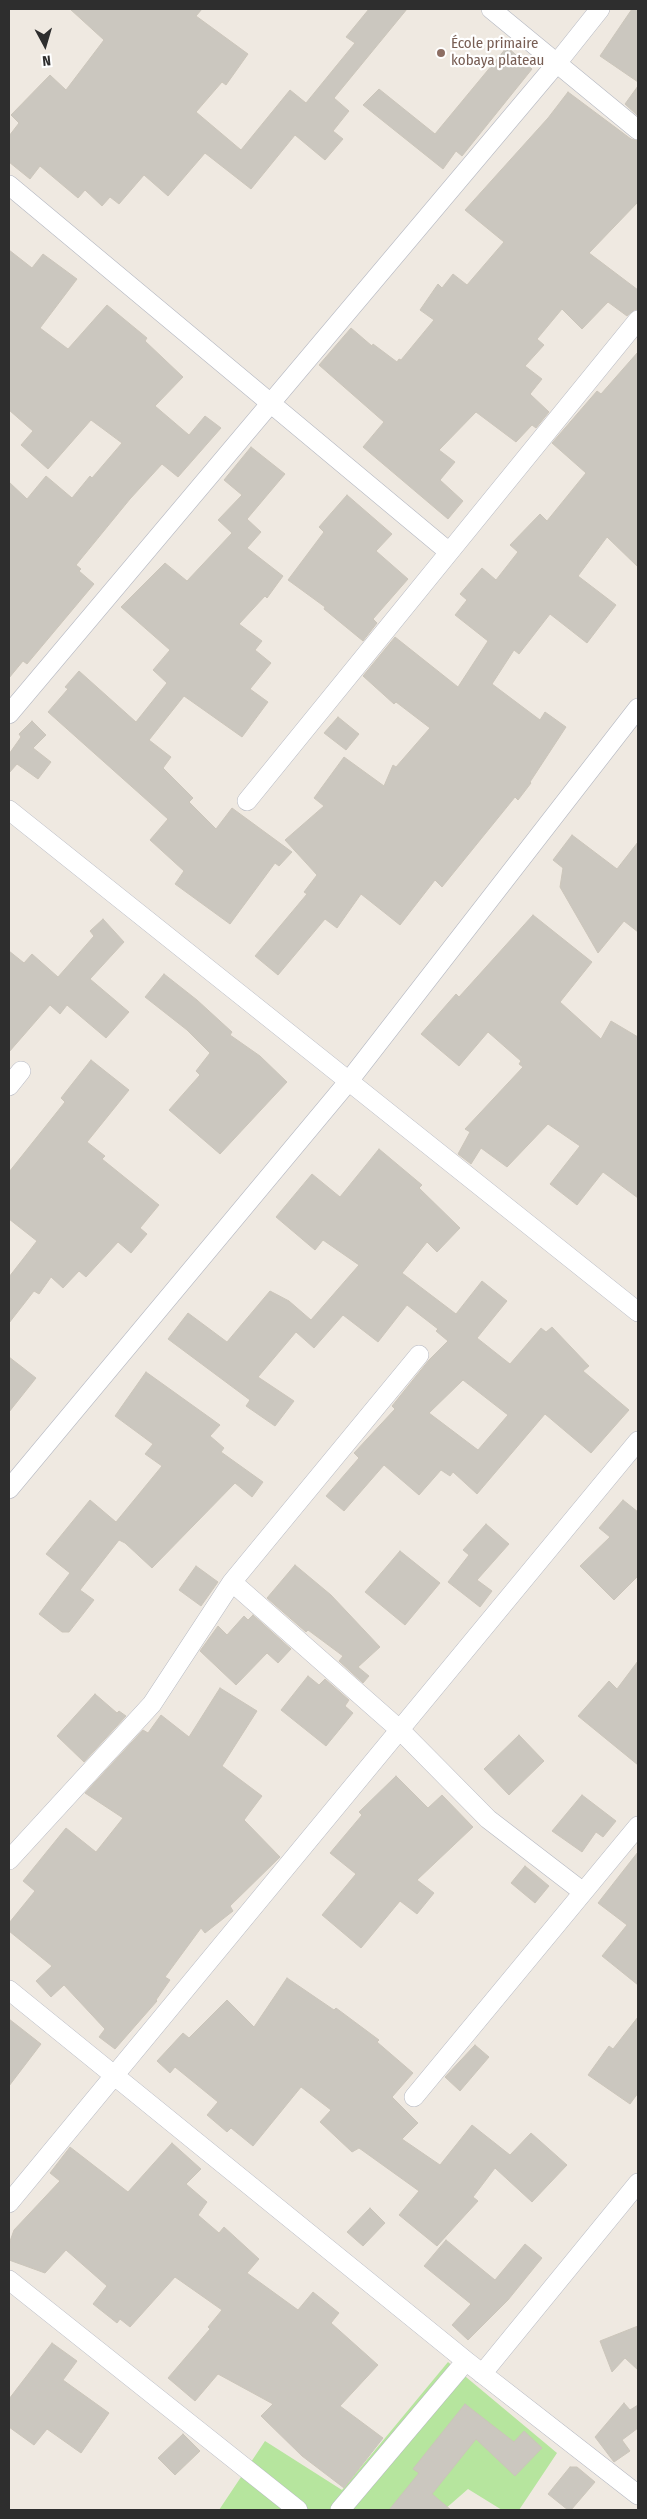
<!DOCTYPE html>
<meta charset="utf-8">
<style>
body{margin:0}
#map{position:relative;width:647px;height:2519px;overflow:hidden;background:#efe9e1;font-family:"Fira Sans Condensed",sans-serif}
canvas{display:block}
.frame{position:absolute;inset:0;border:10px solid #2e2e2e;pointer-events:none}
.north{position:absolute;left:20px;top:20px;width:50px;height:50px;-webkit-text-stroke:4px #fff;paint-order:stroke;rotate:174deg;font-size:14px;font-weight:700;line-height:20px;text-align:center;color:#2e2e2e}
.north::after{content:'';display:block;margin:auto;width:18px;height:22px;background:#2e2e2e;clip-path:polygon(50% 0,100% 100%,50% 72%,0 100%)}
</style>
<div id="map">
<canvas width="647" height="2519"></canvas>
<div class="frame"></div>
<div class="north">N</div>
</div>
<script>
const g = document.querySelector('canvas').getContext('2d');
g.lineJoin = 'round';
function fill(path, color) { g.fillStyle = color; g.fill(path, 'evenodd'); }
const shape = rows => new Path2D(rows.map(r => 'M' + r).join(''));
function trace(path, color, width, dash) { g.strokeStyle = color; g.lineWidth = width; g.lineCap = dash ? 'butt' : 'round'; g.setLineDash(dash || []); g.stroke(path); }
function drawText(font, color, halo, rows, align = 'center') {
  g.font = font + ' "Fira Sans Condensed",sans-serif'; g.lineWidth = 4.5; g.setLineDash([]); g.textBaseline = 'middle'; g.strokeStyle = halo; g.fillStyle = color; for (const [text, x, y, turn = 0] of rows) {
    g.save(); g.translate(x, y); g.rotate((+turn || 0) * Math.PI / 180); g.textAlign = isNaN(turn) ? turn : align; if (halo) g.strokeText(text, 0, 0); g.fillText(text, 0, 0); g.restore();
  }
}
fill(shape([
 [448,2362,557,2453,519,2510,502,2510,468,2489,444,2510,219,2510,265,2441,342,2490]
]), '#b6e59e');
const building = shape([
 [70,9,202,9,196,16,248,54,226,85,222,82,196,112,241,150,290,90,306,103,355,43,346,37,369,9,407,9,334,98,349,111,333,131,343,139,325,160,295,135,251,189,205,153,168,196,144,175,119,204,110,197,102,206,85,190,78,198,40,166,30,179,9,162,9,136,19,123,11,115,50,75,66,90,104,40,70,9],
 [632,9,638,9,638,82,600,56,632,9],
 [507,47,532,69,462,156,456,151,443,169,363,105,379,89,435,134,507,47],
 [638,86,638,116,625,104,638,86],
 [568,92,631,139,638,141,638,202,589,253,638,290,638,309,634,310,627,316,608,302,582,329,562,309,537,339,544,345,525,366,542,379,530,394,549,412,536,428,532,425,516,442,476,412,439,450,455,462,440,480,463,501,448,519,363,447,384,422,319,365,351,328,372,346,373,344,397,362,399,359,401,360,434,320,420,310,438,284,442,288,453,274,467,285,504,242,465,210,548,118,568,92],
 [9,250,32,268,43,254,77,279,40,328,68,349,107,305,147,338,145,341,183,377,155,406,189,435,205,416,221,428,178,477,162,464,130,499,76,565,81,569,79,571,94,584,27,664,23,661,9,678,9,482,27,499,46,476,72,498,90,476,92,478,122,443,91,420,48,469,21,445,33,431,9,410,9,250],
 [638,352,638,567,607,537,578,576,616,605,587,643,550,614,519,654,514,650,492,684,540,720,545,712,566,727,530,782,531,783,518,800,515,797,442,887,435,880,400,925,361,894,337,928,325,919,278,975,255,956,307,894,304,892,317,875,285,840,324,806,314,798,344,757,384,786,393,765,396,767,430,728,396,702,394,704,363,676,395,637,458,687,488,641,455,615,467,600,460,594,482,568,496,580,518,552,510,545,540,514,547,521,586,473,552,443,597,391,601,394,638,352],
 [251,447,285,474,247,519,261,532,247,548,283,576,267,598,265,596,239,624,262,641,255,650,271,663,250,689,268,702,242,737,184,696,149,740,171,757,163,768,193,798,189,802,216,829,232,808,292,852,279,866,275,863,230,924,175,884,184,871,150,840,168,819,48,712,68,689,65,687,79,671,136,722,167,683,153,670,170,650,121,607,165,563,187,581,232,533,218,520,242,495,224,480,251,447],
 [347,495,392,534,376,551,408,579,373,619,377,623,363,641,324,609,325,607,288,580,324,532,319,527,347,495],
 [338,717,359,734,346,750,324,733,338,717],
 [32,721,46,735,33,748,51,762,38,779,17,764,9,773,9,754,21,737,19,734,32,721],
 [572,835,617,869,638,842,638,932,624,921,598,953,560,887,563,868,553,860,572,835],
 [533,915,592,962,560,1002,601,1039,611,1021,638,1037,638,1198,603,1172,577,1205,550,1184,580,1146,548,1124,507,1167,481,1148,471,1164,458,1154,470,1132,465,1129,523,1067,519,1064,521,1061,488,1032,459,1066,421,1034,456,994,459,997,533,915],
 [103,919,124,942,90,979,129,1012,106,1038,67,1005,60,1014,50,1005,9,1052,9,951,24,963,32,954,58,977,94,936,90,931,103,919],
 [164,974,197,1000,232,1032,230,1035,260,1056,287,1082,220,1154,169,1110,200,1075,196,1071,210,1053,187,1030,145,997,164,974],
 [91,1060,129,1090,87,1142,105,1156,102,1159,159,1205,140,1228,147,1234,131,1253,118,1242,86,1277,79,1271,63,1288,51,1277,39,1294,34,1291,9,1323,9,1277,37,1241,9,1219,9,1172,65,1102,61,1098,91,1060],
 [379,1149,422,1185,419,1188,460,1228,437,1252,427,1242,402,1273,456,1314,482,1281,507,1301,477,1338,510,1364,541,1328,546,1332,552,1327,589,1366,583,1371,629,1410,591,1453,545,1414,477,1494,453,1472,450,1476,441,1470,419,1495,384,1465,344,1511,326,1496,359,1458,354,1453,395,1409,392,1406,429,1360,448,1341,436,1331,438,1329,407,1305,378,1342,343,1315,314,1348,296,1332,258,1377,294,1401,275,1426,246,1406,250,1400,168,1339,188,1313,227,1342,270,1291,289,1301,311,1320,359,1265,323,1240,315,1250,276,1217,312,1174,340,1197,379,1149],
 [463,1380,508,1415,478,1450,429,1413,463,1380],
 [9,1357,36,1378,9,1412,9,1357],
 [146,1372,220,1425,210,1436,224,1448,221,1452,263,1482,252,1497,235,1483,152,1568,125,1543,119,1540,80,1590,94,1600,69,1632,62,1632,39,1614,70,1573,46,1554,90,1500,116,1522,162,1466,145,1454,153,1444,115,1416,146,1372],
 [623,1500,638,1512,638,1576,614,1600,580,1566,610,1537,599,1528,623,1500],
 [486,1524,509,1544,477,1580,492,1591,480,1607,448,1582,469,1555,463,1550,486,1524],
 [400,1551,440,1583,405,1625,365,1592,400,1551],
 [295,1565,331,1595,380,1647,358,1667,369,1676,363,1683,339,1661,343,1656,308,1630,306,1632,267,1598,295,1565],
 [196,1566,218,1582,201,1606,179,1590,196,1566],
 [253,1615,291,1649,278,1663,267,1653,236,1685,200,1651,218,1626,227,1635,244,1616,248,1620,253,1615],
 [638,1661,638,1765,578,1716,609,1681,617,1689,638,1661],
 [308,1676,319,1685,325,1679,349,1700,345,1706,353,1713,326,1746,281,1710,308,1676],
 [220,1688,257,1711,222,1766,262,1796,244,1820,280,1857,230,1906,233,1911,205,1933,201,1928,165,1977,170,1980,156,2000,157,2001,115,2049,99,2037,105,2029,64,1985,51,1997,36,1981,52,1966,9,1931,9,1923,35,1891,23,1881,66,1828,96,1852,123,1818,85,1793,143,1730,148,1733,161,1715,189,1737,220,1688],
 [95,1694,117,1713,119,1711,126,1716,84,1762,57,1736,95,1694],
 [519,1735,544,1761,509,1795,484,1769,519,1735],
 [396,1776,428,1808,442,1795,473,1827,417,1880,434,1893,417,1914,400,1901,361,1948,322,1915,356,1874,330,1853,362,1815,359,1812,396,1776],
 [582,1795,616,1821,603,1837,596,1832,582,1852,552,1831,582,1795],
 [638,1852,638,1985,602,1956,627,1925,598,1903,638,1852],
 [525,1866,549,1886,535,1903,511,1883,525,1866],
 [287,1978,334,2010,336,2008,379,2040,377,2042,413,2073,392,2097,418,2123,402,2139,440,2165,472,2125,510,2155,531,2133,567,2165,532,2202,495,2168,473,2197,478,2201,437,2246,399,2215,419,2191,359,2148,352,2152,320,2122,331,2110,301,2087,253,2146,231,2128,227,2132,207,2115,218,2102,175,2067,170,2073,157,2061,183,2033,189,2038,227,2000,254,2027,287,1978],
 [638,2017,638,2093,630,2104,588,2075,609,2046,613,2049,638,2017],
 [9,2019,41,2044,9,2086,9,2019],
 [475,2045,489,2057,460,2091,445,2077,475,2045],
 [172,2143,201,2169,186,2184,207,2202,198,2215,219,2233,224,2227,259,2259,247,2273,298,2310,313,2292,339,2313,331,2323,378,2365,340,2406,383,2438,344,2488,302,2456,261,2416,273,2404,218,2374,195,2401,168,2378,210,2329,208,2327,222,2310,175,2277,130,2327,120,2319,117,2323,93,2304,107,2286,66,2250,45,2273,9,2260,9,2244,14,2230,60,2181,50,2173,70,2147,128,2192,172,2143],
 [370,2208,385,2223,363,2246,347,2232,370,2208],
 [446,2240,495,2280,525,2244,542,2258,508,2300,468,2340,452,2325,471,2304,424,2266,446,2240],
 [638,2326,638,2370,625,2358,612,2372,600,2341,638,2326],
 [52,2343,77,2361,63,2380,109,2413,81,2453,47,2429,34,2445,9,2427,9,2399,52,2343],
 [624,2403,630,2410,638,2405,638,2428,622,2440,630,2451,614,2462,595,2437,624,2403],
 [465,2404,514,2442,524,2431,542,2448,515,2476,476,2439,432,2494,451,2510,389,2510,419,2473,413,2469,465,2404],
 [183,2434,200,2451,175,2475,158,2458,183,2434],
 [570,2467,577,2467,595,2482,571,2510,568,2510,548,2494,570,2467]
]);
fill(building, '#cbc7bf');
trace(building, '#cbc5ba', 1);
const street = shape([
 [491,9,638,130],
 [9,185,449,552],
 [9,714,557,63,600,9],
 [247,801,638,320],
 [9,810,638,1312],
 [9,1086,21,1071],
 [9,1489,348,1082,638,708],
 [232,1582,400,1730,488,1819,583,1892],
 [9,1860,152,1704,232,1582,419,1355],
 [9,1990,466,2361,638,2495],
 [414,2097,638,1826],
 [9,2203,638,1441],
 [9,2280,298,2510],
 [482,2374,638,2183],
 [340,2510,466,2361]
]);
trace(street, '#b4b7c1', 20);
trace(street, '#fff', 19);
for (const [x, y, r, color] of [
 [441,53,5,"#8d6e63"]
]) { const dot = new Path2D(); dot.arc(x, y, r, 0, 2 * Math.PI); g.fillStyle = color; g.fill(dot); trace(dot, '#fff', 2); }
drawText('15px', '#785e54', '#fff', [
 ["École primaire",451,44],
 ["kobaya plateau",451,61]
], 'left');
</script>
